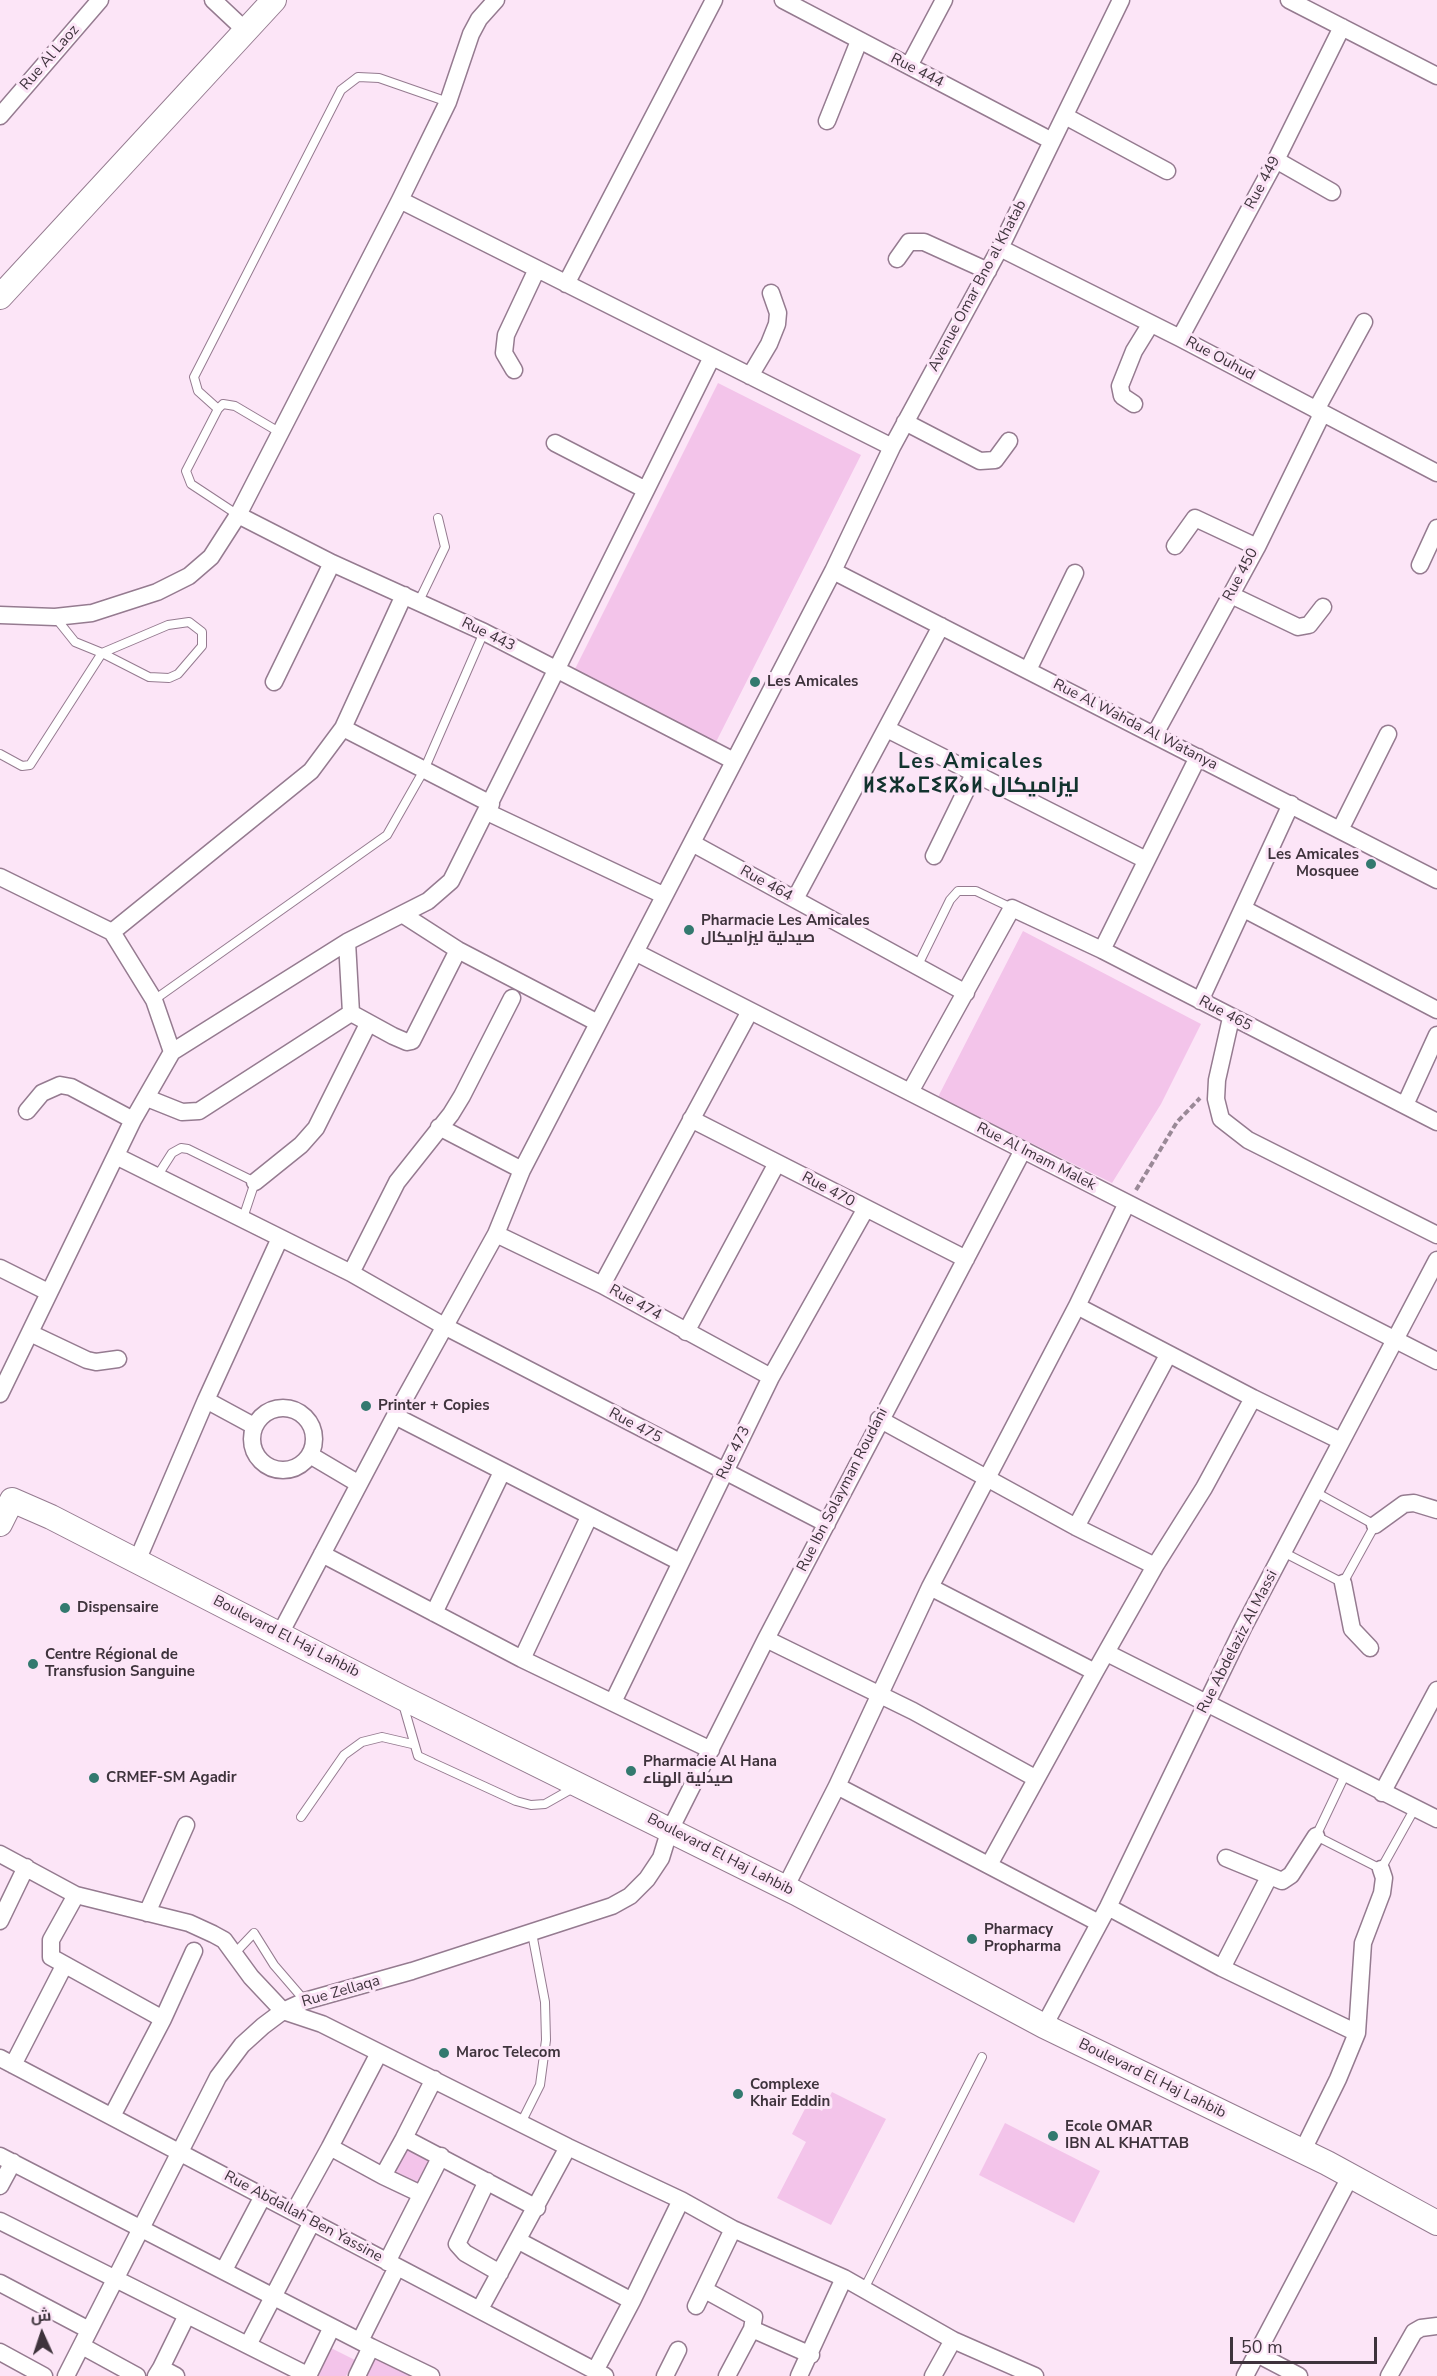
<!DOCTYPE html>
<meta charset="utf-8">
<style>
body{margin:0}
#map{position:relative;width:1437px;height:2376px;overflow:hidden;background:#fce5f7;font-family:"Nunito Sans",Cairo,sans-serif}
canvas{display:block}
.north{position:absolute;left:12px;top:2304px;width:60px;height:60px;-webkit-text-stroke:4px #fce5f7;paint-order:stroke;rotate:357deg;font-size:16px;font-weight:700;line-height:24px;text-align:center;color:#3e333c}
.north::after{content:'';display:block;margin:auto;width:21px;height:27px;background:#3e333c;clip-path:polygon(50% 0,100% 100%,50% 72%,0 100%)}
.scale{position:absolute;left:1230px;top:2337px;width:147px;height:27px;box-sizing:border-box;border:3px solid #3e333c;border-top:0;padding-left:8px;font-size:18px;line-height:21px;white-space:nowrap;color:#3e333c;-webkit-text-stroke:4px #fce5f7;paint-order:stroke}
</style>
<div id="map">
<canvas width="1437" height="2376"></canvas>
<div class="north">ش</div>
<div class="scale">50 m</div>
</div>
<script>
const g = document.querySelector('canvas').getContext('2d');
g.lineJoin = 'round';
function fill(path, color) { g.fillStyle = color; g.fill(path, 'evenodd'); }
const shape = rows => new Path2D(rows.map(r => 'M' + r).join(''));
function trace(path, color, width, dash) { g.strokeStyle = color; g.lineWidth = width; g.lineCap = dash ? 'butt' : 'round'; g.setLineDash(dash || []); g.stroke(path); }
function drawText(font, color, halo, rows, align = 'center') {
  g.font = font + ' "Nunito Sans",Cairo,"Noto Sans Tifinagh",sans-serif'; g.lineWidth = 6; g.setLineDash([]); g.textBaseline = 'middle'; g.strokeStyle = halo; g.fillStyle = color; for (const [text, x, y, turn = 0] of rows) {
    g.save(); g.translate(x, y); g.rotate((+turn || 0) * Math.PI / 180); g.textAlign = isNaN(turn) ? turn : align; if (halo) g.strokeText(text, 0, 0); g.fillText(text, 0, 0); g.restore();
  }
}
fill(shape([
 [718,383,861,455,716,742,575,669],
 [1023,931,1201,1024,1161,1104,1112,1183,938,1097],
 [832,2092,886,2119,831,2225,777,2198,806,2142,792,2134,808,2103,822,2111],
 [1005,2123,1100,2171,1074,2223,979,2175],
 [406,2144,431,2157,416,2185,391,2172],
 [329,2347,355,2360,346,2376,315,2376],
 [375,2356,412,2376,364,2376]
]), '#f3c4ea');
const lane = shape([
 [218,409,198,391,194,377,341,90,358,77,379,78,448,102],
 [238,515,191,484,186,471,218,409,223,404,235,406,279,432],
 [419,601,445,547,438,518],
 [0,754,22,766,30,765,102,653,168,625,189,622,202,632,202,646,178,674,169,678,149,677,102,653,75,642,55,617],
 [917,967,950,900,958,891,976,891,1012,908],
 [154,1000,387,835,424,770,484,632],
 [158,1175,172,1153,181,1148,188,1149,255,1182,243,1218],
 [1283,1552,1343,1583,1375,1525,1317,1493],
 [403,1704,418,1756,516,1801,531,1805,545,1804,575,1787],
 [1345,1775,1316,1836,1381,1869,1415,1808],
 [301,1817,344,1755,362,1742,382,1737,412,1744],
 [234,1954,254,1933,274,1965,305,2001],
 [521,2123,540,2085,546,2040,545,2002,532,1933],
 [864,2289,982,2057]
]);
const street = shape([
 [213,0,246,31],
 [783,0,1052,141],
 [1289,0,1437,76],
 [909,66,944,0],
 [0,116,100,0],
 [1065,116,1167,171],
 [827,121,859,41],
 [1276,160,1332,192],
 [400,200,892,447],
 [1000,248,1180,338,1437,473],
 [897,259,909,242,924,242,988,271],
 [566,284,714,0],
 [1180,338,1276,160,1342,27],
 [514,370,504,353,506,335,537,269],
 [750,376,769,344,777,324,778,313,771,293],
 [1134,404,1122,396,1120,386,1134,351,1150,325],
 [1316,410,1364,322],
 [905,422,980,461,995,460,1009,441],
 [555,443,646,490,712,357],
 [238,515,332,563,484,632,734,761],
 [1175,546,1195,518,1257,547],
 [1420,565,1437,528],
 [833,571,1437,880],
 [1231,595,1298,627,1309,625,1323,607],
 [0,615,55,617,92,613,157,592,189,576,211,557,238,515,400,200,448,102,471,34,479,19,496,0],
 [1028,670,1075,573],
 [274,682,332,563],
 [343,728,491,804],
 [887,729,1146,860],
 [1155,734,1257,547,1322,414],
 [487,812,663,895],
 [1340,830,1388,734],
 [692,843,966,993],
 [934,856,974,774],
 [0,877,112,932,154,1000,172,1052],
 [795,899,941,626],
 [1244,909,1437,1010],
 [402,914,458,950,598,1023],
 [112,932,311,771,343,728,404,595],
 [347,942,351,1013],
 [1102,950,1198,757],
 [635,952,1437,1361],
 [1200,1001,1291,804],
 [1231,1018,1217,1080,1216,1099,1221,1119,1248,1140,1437,1235],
 [910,1092,1012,908,1102,950,1437,1122],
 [147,1098,182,1112,199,1111,351,1013,393,1036,407,1042,412,1041,458,950],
 [1405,1105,1437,1035],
 [27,1111,42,1093,60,1085,71,1087,133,1120],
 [691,1119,966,1259],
 [439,1127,522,1170],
 [116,1156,351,1273,444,1326,827,1524],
 [255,1182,301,1145,316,1128,368,1024],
 [496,1234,602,1285,771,1377],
 [0,1268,48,1292],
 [351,1273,397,1182,451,1114,462,1096,512,998],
 [602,1285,750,1011],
 [1077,1306,1253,1398,1341,1441],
 [686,1332,777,1163],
 [30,1333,87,1360,96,1362,118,1359],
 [0,1394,133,1120,172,1052,347,942,428,901,451,881,646,490],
 [206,1400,254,1426],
 '252 1439a31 31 0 1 1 62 0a31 31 0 1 1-62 0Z',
 [395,1416,680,1562],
 [879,1419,1076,1527,1155,1566],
 [310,1455,359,1484],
 [1375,1525,1404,1504,1414,1503,1437,1510],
 [1076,1527,1168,1355],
 [322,1554,522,1659,711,1750],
 [137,1561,206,1400,280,1238],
 [1343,1583,1352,1629,1370,1648],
 [930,1587,1095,1672],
 [434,1613,502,1472],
 [280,1634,395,1416,496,1234,522,1170,833,571,892,447,1000,248,1121,0],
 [766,1639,913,1711,1035,1778],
 [1107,1653,1437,1819],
 [522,1659,589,1517],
 [613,1702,771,1377,865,1210],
 [837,1786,1099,1923],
 [1382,1793,1437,1690],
 [0,1854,76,1895,189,1923,213,1934,224,1940,251,1977,283,2011,322,2024,568,2147,681,2200,733,2229,844,2278,953,2340,1035,2376],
 [1226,1858,1282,1881,1291,1875,1316,1836],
 [989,1865,1095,1672,1155,1566,1204,1488,1253,1398],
 [785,1888,837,1786,930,1587,1077,1306,1127,1203],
 [76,1895,51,1940,51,1957,163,2019],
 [1108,1907,1222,1968,1357,2033],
 [147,1913,186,1825],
 [0,1921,26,1867],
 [1222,1968,1269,1877],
 [1044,2026,1108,1907,1243,1628,1437,1260],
 [0,2058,605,2376],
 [13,2065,64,1966],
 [112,2116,163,2019,194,1951],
 [404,2138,434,2079],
 [330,2147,379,2053],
 [1302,2152,1338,2079,1357,2033,1363,1943,1382,1893,1384,1878,1381,1869],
 [0,2156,371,2347,357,2376],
 [383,2176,421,2194],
 [487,2181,457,2244,465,2253,500,2273],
 [0,2186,13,2162],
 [294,2212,330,2147,383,2176,404,2138,537,2208],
 [0,2221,309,2376],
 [519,2241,632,2301],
 [387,2262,441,2156],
 [224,2270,263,2196],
 [0,2283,89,2330],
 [705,2290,754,2317,752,2329,727,2376],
 [696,2306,733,2229],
 [480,2309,568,2147],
 [752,2329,811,2355],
 [360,2341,397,2267],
 [248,2345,312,2222],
 [82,2346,137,2376],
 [371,2347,431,2376],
 [0,2352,44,2376],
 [1257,2354,1299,2376],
 [161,2368,187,2315],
 [595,2371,632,2301,681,2200],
 [66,2376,218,2077,242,2045,263,2026,283,2011,305,2001,412,1971,612,1906,630,1896,647,1879,661,1858,669,1832,766,1639,1023,1150],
 [156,2376,161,2368,176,2376],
 [308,2376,332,2327],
 [665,2376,678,2350],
 [799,2376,844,2278],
 [933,2376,953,2340],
 [1245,2376,1350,2177],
 [1389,2376,1414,2332,1421,2328,1437,2326]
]);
const secondary = shape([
 [0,297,274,0],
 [0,1524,12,1500,51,1517,401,1697,796,1893,1044,2026,1327,2163,1437,2223]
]);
trace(lane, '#957b90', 10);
trace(street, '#957b90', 19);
trace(secondary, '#957b90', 26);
trace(shape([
 [1136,1190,1177,1122,1200,1098]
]), '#9a8997', 4, [6, 3]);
trace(lane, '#fff', 8);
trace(street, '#fff', 16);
trace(secondary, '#fff', 24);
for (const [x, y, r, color] of [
 [755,682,6,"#33796f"],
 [1371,864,6,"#33796f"],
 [689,930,6,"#33796f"],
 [366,1406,6,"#33796f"],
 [65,1608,6,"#33796f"],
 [33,1664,6,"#33796f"],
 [631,1771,6,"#33796f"],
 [94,1778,6,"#33796f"],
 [972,1939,6,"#33796f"],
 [444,2053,6,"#33796f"],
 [738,2094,6,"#33796f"],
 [1053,2136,6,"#33796f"]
]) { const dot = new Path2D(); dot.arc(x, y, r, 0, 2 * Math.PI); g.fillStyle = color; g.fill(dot); trace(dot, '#fce5f7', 2); }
drawText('15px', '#3e333c', '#fce5f7', [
 ["Rue Al Laoz",50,58,-49],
 ["Rue 444",917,71,27],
 ["Rue 449",1263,183,-62],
 ["Avenue Omar Bno al Khatab",978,286,-62],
 ["Rue Ouhud",1220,359,28],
 ["Rue 450",1241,575,-62],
 ["Rue 443",488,635,26],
 ["Rue Al Wahda Al Watanya",1135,725,27],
 ["Rue 464",766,884,29],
 ["Rue 465",1225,1014,28],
 ["Rue Al Imam Malek",1036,1157,27],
 ["Rue 470",828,1190,28],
 ["Rue 474",635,1303,29],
 ["Rue 475",635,1426,28],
 ["Rue 473",734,1453,-64],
 ["Rue Ibn Solayman Roudani",843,1490,-63],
 ["Boulevard El Haj Lahbib",286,1637,27],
 ["Rue Abdelaziz Al Massi",1238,1642,-63],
 ["Boulevard El Haj Lahbib",720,1855,27],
 ["Rue Zellaqa",341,1992,-16],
 ["Boulevard El Haj Lahbib",1152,2079,26],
 ["Rue Abdallah Ben Yassine",303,2217,28]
]);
drawText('bold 15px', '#3e333c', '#fce5f7', [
 ["Les Amicales",767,682],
 ["Les Amicales",1359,855,"right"],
 ["Mosquee",1359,872,"right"],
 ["Pharmacie Les Amicales",701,921],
 ["صيدلية ليزاميكال",701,938],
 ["Printer + Copies",378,1406],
 ["Dispensaire",77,1608],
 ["Centre Régional de",45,1655],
 ["Transfusion Sanguine",45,1672],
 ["Pharmacie Al Hana",643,1762],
 ["صيدلية الهناء",643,1779],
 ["CRMEF-SM Agadir",106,1778],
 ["Pharmacy",984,1930],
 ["Propharma",984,1947],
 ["Maroc Telecom",456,2053],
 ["Complexe",750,2085],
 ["Khair Eddin",750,2102],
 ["Ecole OMAR",1065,2127],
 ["IBN AL KHATTAB",1065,2144]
], 'left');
g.letterSpacing = '1.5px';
drawText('bold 21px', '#12332e', '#fce5f7', [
 ["Les Amicales",971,763],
 ["ⵍⵉⵣⴰⵎⵉⴽⴰⵍ ليزاميكال",971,787]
]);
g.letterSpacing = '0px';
</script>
